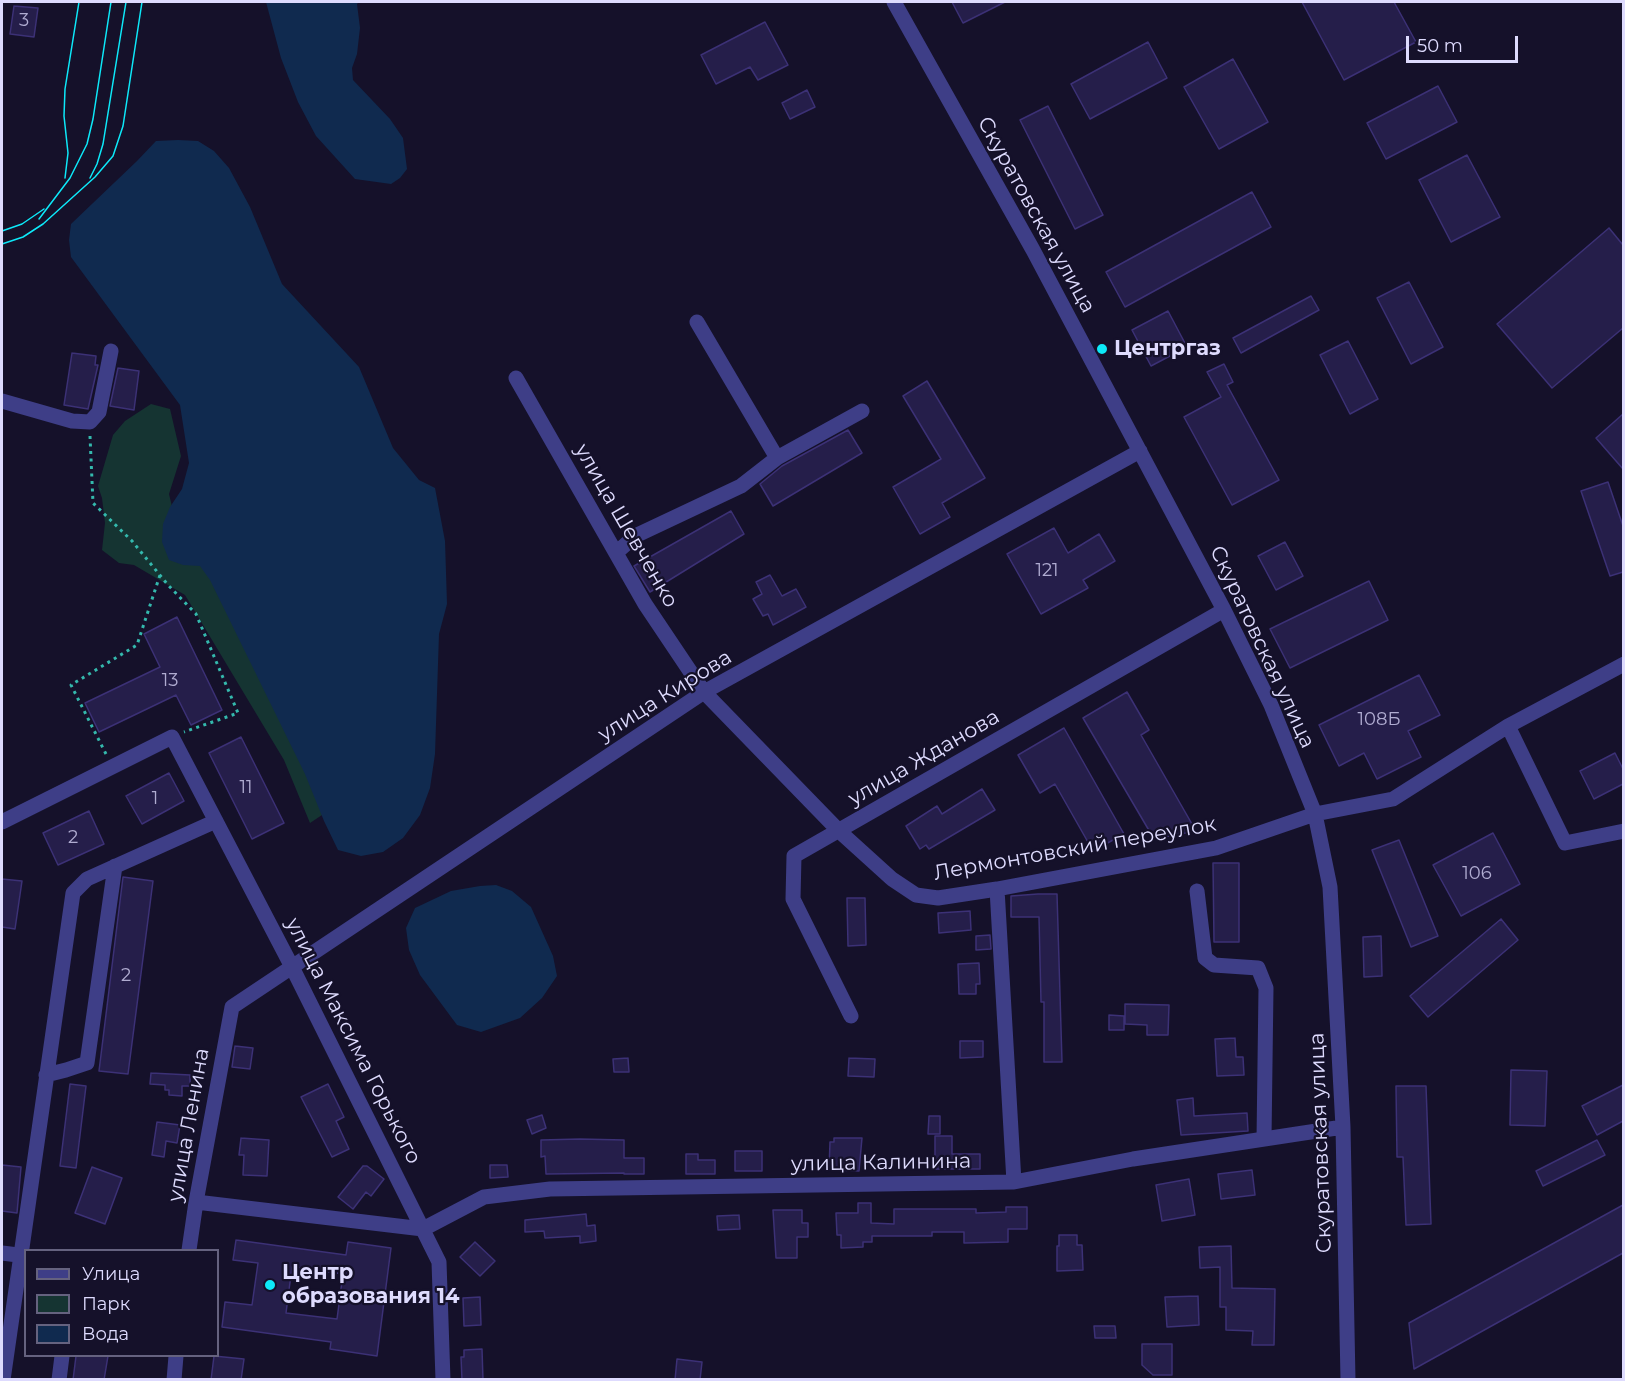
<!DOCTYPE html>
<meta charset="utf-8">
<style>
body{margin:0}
#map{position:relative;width:1625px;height:1381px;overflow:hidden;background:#15112a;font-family:Montserrat,sans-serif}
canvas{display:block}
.frame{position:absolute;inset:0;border:3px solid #dedbfe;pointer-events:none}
.legend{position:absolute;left:24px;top:1249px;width:195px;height:108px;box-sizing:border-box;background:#15112a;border:2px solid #65627f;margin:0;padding:8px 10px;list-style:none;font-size:18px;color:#dedbfe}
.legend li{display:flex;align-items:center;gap:12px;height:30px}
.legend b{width:30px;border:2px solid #65627f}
.scale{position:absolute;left:1406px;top:36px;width:112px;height:27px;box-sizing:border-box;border:3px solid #dedbfe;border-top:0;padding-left:8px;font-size:18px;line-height:21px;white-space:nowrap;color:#dedbfe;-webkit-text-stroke:4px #15112a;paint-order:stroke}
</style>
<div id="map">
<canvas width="1625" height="1381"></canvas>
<div class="frame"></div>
<ul class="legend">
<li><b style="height:8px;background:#3e3e87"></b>Улица</li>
<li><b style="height:16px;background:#153432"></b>Парк</li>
<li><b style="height:16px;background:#102a4f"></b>Вода</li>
</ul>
<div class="scale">50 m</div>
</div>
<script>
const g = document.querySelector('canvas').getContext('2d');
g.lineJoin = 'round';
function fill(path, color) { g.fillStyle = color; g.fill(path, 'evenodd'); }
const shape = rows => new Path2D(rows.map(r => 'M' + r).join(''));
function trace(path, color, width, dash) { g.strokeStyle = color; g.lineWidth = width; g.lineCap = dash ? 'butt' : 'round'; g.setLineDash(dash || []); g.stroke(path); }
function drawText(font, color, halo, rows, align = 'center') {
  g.font = font + ' Montserrat,sans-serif'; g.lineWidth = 4.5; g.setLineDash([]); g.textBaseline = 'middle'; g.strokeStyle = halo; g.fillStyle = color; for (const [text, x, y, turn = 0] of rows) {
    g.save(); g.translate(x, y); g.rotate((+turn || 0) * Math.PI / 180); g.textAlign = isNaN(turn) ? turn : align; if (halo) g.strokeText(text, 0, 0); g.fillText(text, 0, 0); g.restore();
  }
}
fill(shape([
 [151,404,170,409,181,456,169,494,175,519,201,537,328,811,310,823,284,760,185,595,134,565,119,563,102,550,105,523,102,498,98,486,113,435,125,421]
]), '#153432');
fill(shape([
 [266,2,359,2,357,4,360,28,357,54,352,68,353,80,390,119,403,138,407,169,400,178,391,184,355,179,316,136,298,102,281,58],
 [178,140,198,141,214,151,229,168,250,207,282,284,359,367,393,448,419,480,435,488,445,541,447,604,439,634,435,754,430,788,420,815,403,838,383,852,361,856,338,850,324,821,305,774,210,580,200,566,183,565,169,560,162,542,163,524,170,507,182,489,189,463,180,405,71,257,69,240,71,224,137,161,156,141],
 [496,885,512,891,531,907,553,956,557,976,542,998,520,1018,481,1032,457,1025,420,975,409,950,406,928,415,908,451,891,480,886]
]), '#102a4f');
const building = shape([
 [952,2,1005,2,963,23,952,2],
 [1302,2,1394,2,1416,42,1344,80,1302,2],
 [14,6,38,8,34,37,10,34,14,6],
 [765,22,788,65,758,80,750,67,716,84,701,55,765,22],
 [1148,42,1167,78,1090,119,1071,84,1148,42],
 [1233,59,1268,122,1219,149,1184,87,1233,59],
 [1438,86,1457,122,1386,159,1367,123,1438,86],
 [807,90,815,107,790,119,782,103,807,90],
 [1048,106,1103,215,1075,229,1020,120,1048,106],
 [1467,155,1500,217,1451,242,1419,180,1467,155],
 [1252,192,1271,227,1125,307,1106,272,1252,192],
 [1609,228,1623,245,1623,328,1552,388,1497,324,1609,228],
 [1409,282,1443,347,1411,364,1377,298,1409,282],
 [1311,296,1319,310,1241,353,1233,338,1311,296],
 [1168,311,1187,347,1151,366,1132,330,1168,311],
 [1348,341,1378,399,1350,414,1320,355,1348,341],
 [72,353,96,356,95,365,98,365,88,409,64,405,72,353],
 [1224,364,1233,382,1227,385,1279,480,1232,505,1184,417,1221,397,1207,372,1224,364],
 [118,368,139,371,134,410,110,406,118,368],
 [927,381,985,478,942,503,950,517,920,534,893,487,941,459,903,396,927,381],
 [1623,414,1623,469,1596,438,1623,414],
 [848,430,862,453,773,506,760,484,782,466,848,430],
 [1608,482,1623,526,1623,572,1610,576,1581,491,1608,482],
 [731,511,744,534,650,592,634,566,731,511],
 [1054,528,1068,553,1099,534,1115,561,1083,580,1088,588,1041,614,1007,554,1054,528],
 [1285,542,1303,576,1276,590,1258,556,1285,542],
 [770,575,782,596,796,589,806,607,773,625,768,614,763,616,753,599,762,594,756,582,770,575],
 [1369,581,1388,620,1290,668,1270,629,1369,581],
 [177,617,222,710,191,725,176,695,99,732,85,703,160,667,144,634,177,617],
 [1419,675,1440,715,1408,731,1421,757,1377,779,1364,753,1339,766,1319,725,1419,675],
 [1127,692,1149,730,1141,735,1196,831,1154,839,1083,718,1127,692],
 [1064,728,1124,834,1093,851,1055,784,1040,793,1018,755,1064,728],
 [241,737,284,823,252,839,209,753,241,737],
 [1615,753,1623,769,1623,784,1594,799,1580,771,1615,753],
 [169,773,184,801,142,824,126,796,169,773],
 [982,789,995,810,929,849,926,845,920,849,906,826,937,806,942,814,982,789],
 [89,811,104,844,58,865,43,833,89,811],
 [1493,833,1520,884,1461,916,1433,865,1493,833],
 [1399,840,1438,936,1411,947,1372,850,1399,840],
 [1213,863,1239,863,1239,942,1214,942,1213,863],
 [123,877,153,881,128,1074,99,1071,123,877],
 [2,879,22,881,15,929,2,927,2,879],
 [1038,894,1057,894,1062,1062,1044,1062,1044,1002,1041,1002,1039,917,1011,917,1011,896,1038,894],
 [847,898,865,898,866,945,848,946,847,898],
 [970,911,971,930,939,933,938,913,970,911],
 [1501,919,1518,940,1428,1017,1410,996,1501,919],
 [990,935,991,949,976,950,976,936,990,935],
 [1381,936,1382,976,1364,977,1363,937,1381,936],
 [979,963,980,984,976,984,976,994,959,994,958,964,979,963],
 [1125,1004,1169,1005,1168,1035,1147,1035,1147,1025,1125,1024,1125,1004],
 [1109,1015,1124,1016,1124,1030,1109,1030,1109,1015],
 [1235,1038,1236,1057,1243,1057,1244,1075,1217,1076,1215,1039,1235,1038],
 [960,1041,983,1041,983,1057,960,1058,960,1041],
 [235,1046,253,1048,250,1069,232,1067,235,1046],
 [628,1058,629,1072,614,1072,613,1059,628,1058],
 [849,1058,875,1059,874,1077,848,1076,849,1058],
 [1511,1070,1547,1071,1545,1126,1510,1125,1511,1070],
 [151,1073,190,1075,190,1086,182,1086,182,1096,169,1095,169,1090,165,1090,165,1085,150,1084,151,1073],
 [70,1084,86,1086,76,1168,60,1166,70,1084],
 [328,1084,344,1117,336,1121,349,1149,332,1157,301,1097,328,1084],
 [1623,1085,1623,1121,1597,1135,1582,1106,1623,1085],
 [1396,1086,1426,1086,1431,1224,1406,1225,1403,1157,1397,1157,1396,1086],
 [1193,1098,1194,1116,1247,1113,1248,1131,1181,1135,1177,1100,1193,1098],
 [542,1115,546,1128,532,1134,527,1120,542,1115],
 [929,1116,940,1116,940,1134,928,1134,929,1116],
 [157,1122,180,1125,177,1143,166,1141,164,1157,152,1155,157,1122],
 [935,1136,952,1136,952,1154,980,1154,980,1169,935,1169,935,1136],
 [241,1138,269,1140,267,1176,243,1175,244,1155,239,1155,241,1138],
 [834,1138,862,1138,859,1171,829,1170,830,1142,834,1142,834,1138],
 [580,1139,624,1140,624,1158,644,1158,644,1174,624,1174,624,1173,546,1174,545,1156,541,1157,541,1140,580,1139],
 [1597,1140,1605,1155,1543,1186,1536,1171,1597,1140],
 [735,1151,762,1151,762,1171,735,1171,735,1151],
 [686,1154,698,1154,698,1160,715,1160,715,1174,686,1174,686,1154],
 [2,1165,21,1167,17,1213,2,1211,2,1165],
 [490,1165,507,1165,508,1177,490,1178,490,1165],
 [363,1166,367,1166,384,1179,371,1196,366,1192,353,1209,338,1197,363,1166],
 [92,1167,122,1178,105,1224,75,1213,92,1167],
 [1252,1170,1255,1195,1221,1199,1218,1174,1252,1170],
 [1189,1179,1195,1215,1162,1221,1156,1185,1189,1179],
 [858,1203,871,1203,871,1223,894,1224,894,1209,976,1209,976,1213,1006,1212,1006,1207,1027,1207,1027,1229,1008,1229,1008,1242,964,1243,964,1232,932,1232,932,1236,872,1236,872,1242,863,1242,863,1247,841,1248,841,1235,837,1235,836,1213,858,1213,858,1203],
 [1623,1205,1623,1253,1414,1369,1409,1323,1623,1205],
 [773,1210,802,1210,802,1223,808,1223,808,1237,797,1237,797,1258,776,1258,773,1210],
 [586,1214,587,1226,595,1225,596,1241,580,1243,580,1236,545,1238,544,1231,525,1232,525,1220,586,1214],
 [739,1215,740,1229,718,1230,717,1216,739,1215],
 [1059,1235,1077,1235,1077,1245,1082,1245,1083,1270,1057,1271,1057,1246,1059,1246,1059,1235],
 [236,1240,346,1255,348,1242,391,1248,377,1356,330,1349,331,1342,222,1327,225,1302,252,1305,258,1263,233,1260,236,1240],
 [292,1267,343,1274,337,1319,286,1313,292,1267],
 [475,1242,495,1261,480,1276,460,1257,475,1242],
 [1231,1246,1232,1288,1275,1289,1274,1345,1252,1345,1253,1331,1226,1330,1226,1307,1220,1307,1220,1267,1200,1268,1199,1247,1231,1246],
 [1198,1296,1199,1325,1167,1327,1165,1297,1198,1296],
 [480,1297,481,1325,464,1326,463,1298,480,1297],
 [1094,1326,1115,1326,1116,1338,1095,1338,1094,1326],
 [1142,1344,1172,1344,1172,1375,1153,1375,1142,1365,1142,1344],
 [482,1349,483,1380,462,1380,461,1357,464,1357,464,1350,482,1349],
 [76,1356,108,1356,104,1380,73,1380,76,1356],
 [214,1356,244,1359,241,1380,211,1380,214,1356],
 [677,1359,702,1362,700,1380,675,1380,677,1359]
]);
fill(building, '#251e4a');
trace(building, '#3c3176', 1.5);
trace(shape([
 [90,436,93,503,132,541,168,585,196,614,238,713,184,732],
 [106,754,71,685,137,645,160,575]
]), '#34b9ad', 3, [3, 4.5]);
trace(shape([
 [894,2,1033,250,1224,610,1271,705,1315,814,1330,887,1343,1127,1348,1380],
 [697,322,777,458],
 [516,378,645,604,704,692,839,831,892,879,916,895,938,898,997,889,1216,848,1315,814,1393,799,1508,726,1624,664],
 [2,401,72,421,90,422,99,412,111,351],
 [616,553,635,536,741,486,777,458,862,411],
 [1508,726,1565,843,1624,831],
 [2,822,172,737,292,967,439,1262,443,1380],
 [997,889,1014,1182],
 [1197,891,1205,958,1214,965,1258,968,1266,988,1264,1139],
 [851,1016,793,899,794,856,1224,610],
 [46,1075,66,1070,87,1063,115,866],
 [196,1202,423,1229],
 [423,1229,484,1197,550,1189,1014,1182,1133,1159,1343,1127],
 [189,1250,196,1202,232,1007,704,692,1140,451],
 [2,1253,26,1256],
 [3,1380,73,893,87,879,216,821],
 [59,1380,62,1356],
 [174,1380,176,1356]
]), '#3e3e87', 15);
trace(shape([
 [65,178,68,153,64,116,65,89,79,2],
 [90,178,97,164,103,144,126,2],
 [39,219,70,178,87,144,93,119,111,2],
 [2,231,22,224,44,209],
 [2,244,23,237,43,224,95,177,113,156,123,126,142,2]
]), '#0de9f9', 1.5);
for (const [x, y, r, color] of [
 [1102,349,6,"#0de9f9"],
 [270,1285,6,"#0de9f9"]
]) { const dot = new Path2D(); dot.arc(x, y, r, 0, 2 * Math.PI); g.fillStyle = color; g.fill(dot); trace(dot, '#15112a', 2); }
drawText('18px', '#b0acd1', null, [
 ["3",24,21],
 ["121",1047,571],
 ["13",170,681],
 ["108Б",1379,720],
 ["11",246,788],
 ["1",155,799],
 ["2",73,838],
 ["106",1477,874],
 ["2",126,976]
]);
drawText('21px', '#dedbfe', '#15112a', [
 ["Скуратовская улица",1036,215,61],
 ["улица Шевченко",626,526,60],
 ["Скуратовская улица",1262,647,65],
 ["улица Кирова",665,696,-32],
 ["улица Жданова",924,758,-30],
 ["Лермонтовский переулок",1075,849,-10],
 ["улица Максима Горького",353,1041,63],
 ["улица Ленина",189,1125,-80],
 ["Скуратовская улица",1321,1143,-92],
 ["улица Калинина",881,1163,-1]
]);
drawText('bold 21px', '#dedbfe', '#15112a', [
 ["Центргаз",1114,349],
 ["Центр",282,1273],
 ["образования 14",282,1297]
], 'left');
</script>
